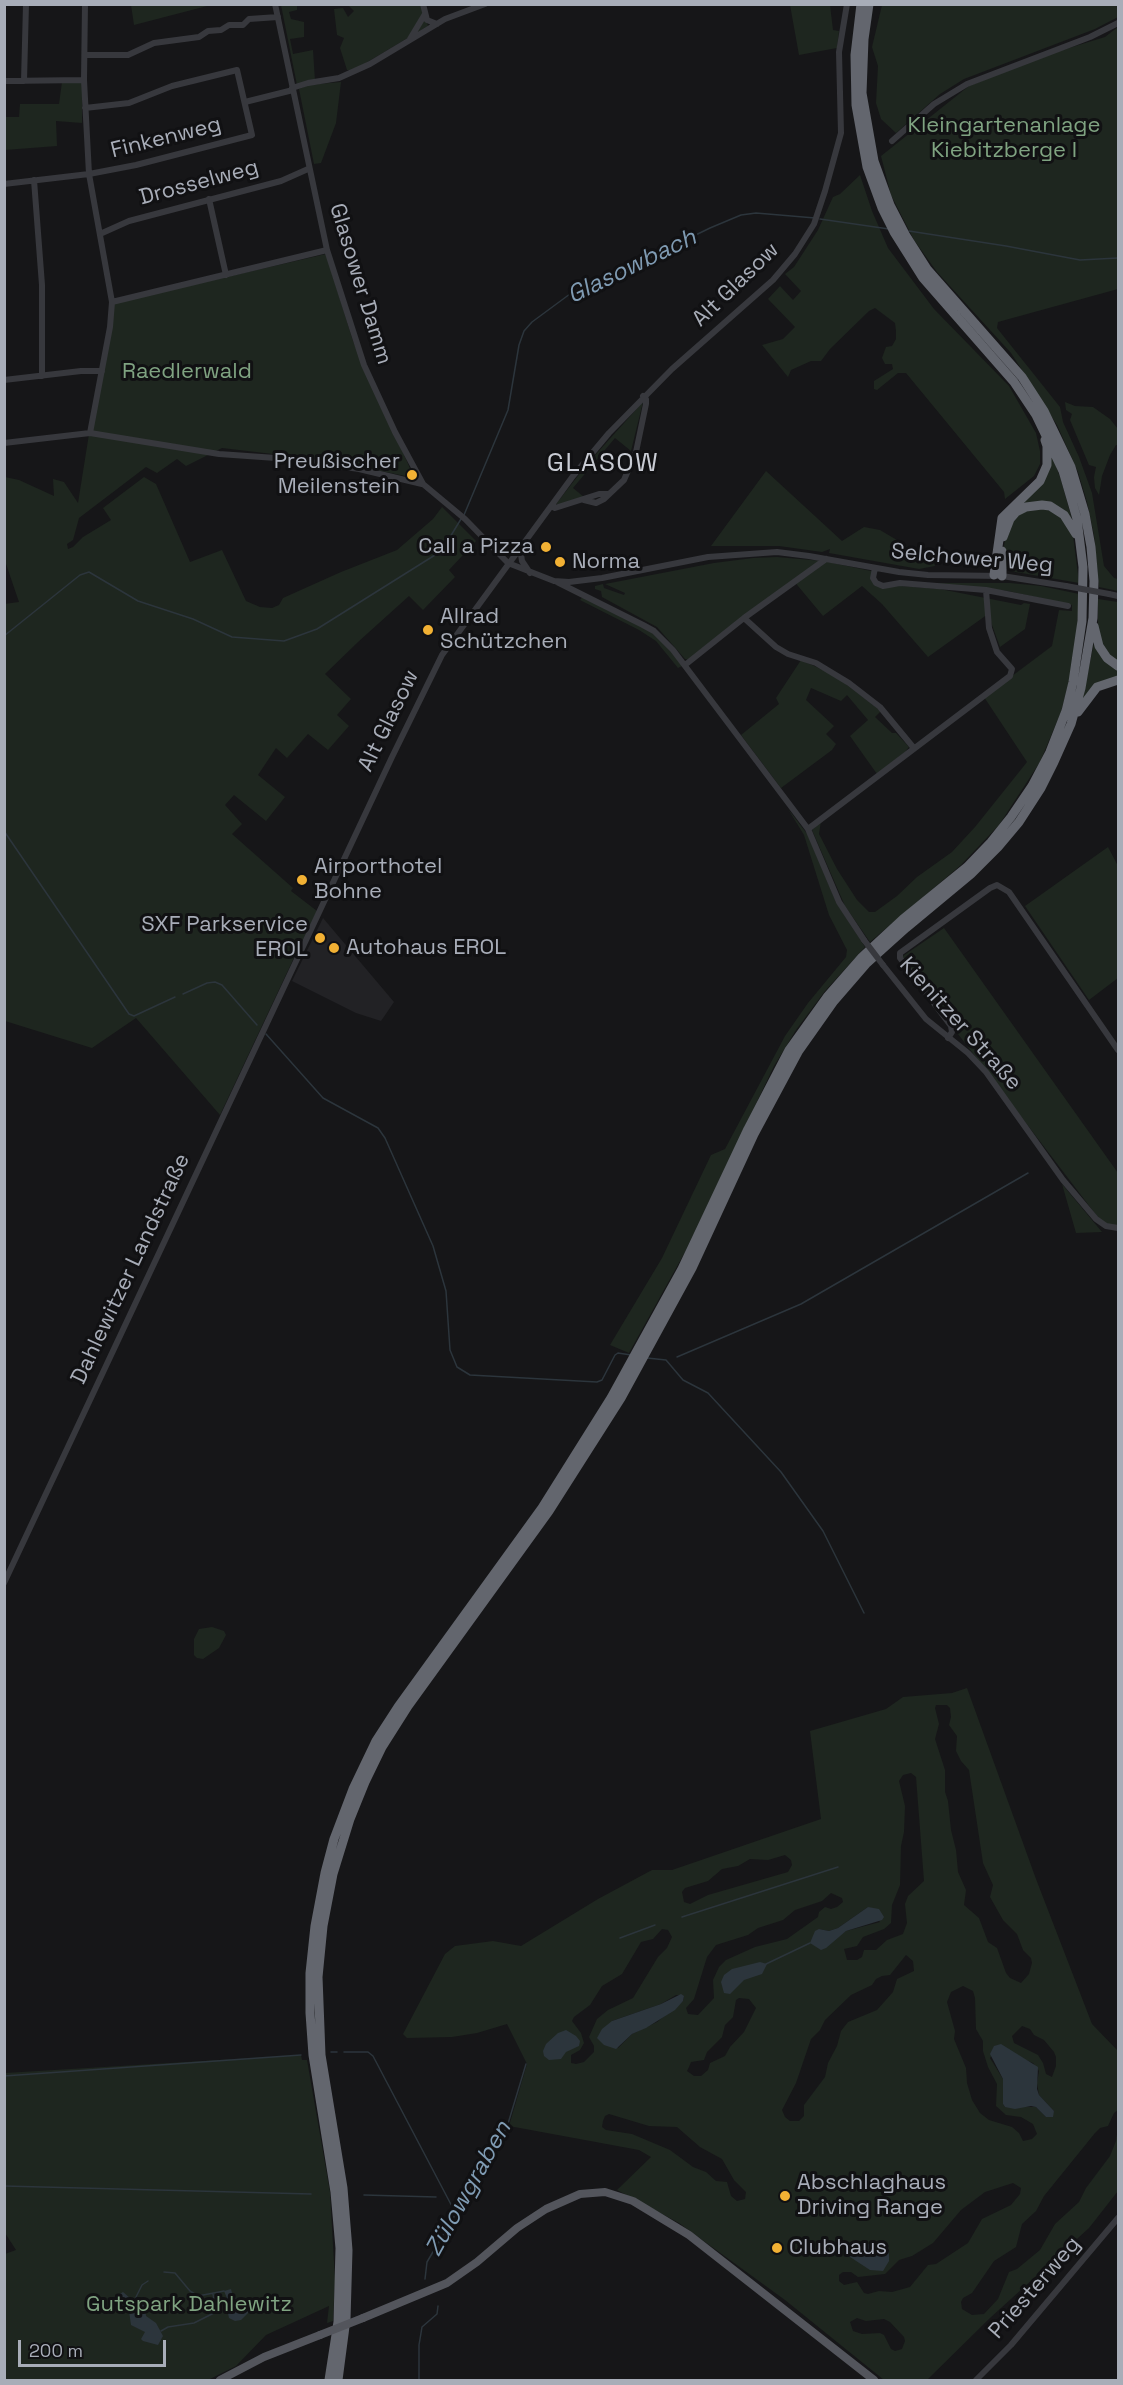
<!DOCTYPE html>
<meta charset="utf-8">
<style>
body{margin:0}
#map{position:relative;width:1123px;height:2385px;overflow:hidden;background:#161618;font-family:"Space Grotesk",sans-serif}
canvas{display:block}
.frame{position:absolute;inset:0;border:6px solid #a8adb8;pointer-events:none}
.scale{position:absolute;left:18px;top:2340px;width:148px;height:27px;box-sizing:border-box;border:3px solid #a8adb8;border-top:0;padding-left:8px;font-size:18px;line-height:21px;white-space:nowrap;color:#a8adb8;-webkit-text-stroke:4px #111113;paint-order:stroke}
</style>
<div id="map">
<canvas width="1123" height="2385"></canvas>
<div class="frame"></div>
<div class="scale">200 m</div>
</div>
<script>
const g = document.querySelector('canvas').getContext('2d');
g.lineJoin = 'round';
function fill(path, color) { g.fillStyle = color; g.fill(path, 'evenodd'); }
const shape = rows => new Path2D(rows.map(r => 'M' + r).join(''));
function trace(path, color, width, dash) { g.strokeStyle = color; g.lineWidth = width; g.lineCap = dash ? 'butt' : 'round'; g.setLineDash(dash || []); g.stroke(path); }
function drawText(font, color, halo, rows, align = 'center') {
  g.font = font + ' "Space Grotesk",sans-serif'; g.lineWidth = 6; g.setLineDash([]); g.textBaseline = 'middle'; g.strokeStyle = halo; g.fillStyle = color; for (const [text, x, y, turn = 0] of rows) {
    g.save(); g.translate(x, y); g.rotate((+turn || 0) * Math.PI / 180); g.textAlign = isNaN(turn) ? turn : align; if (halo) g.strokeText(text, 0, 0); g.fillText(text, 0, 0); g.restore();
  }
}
fill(shape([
 [323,918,394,1002,381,1021,356,1013,292,981]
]), '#222225');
fill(shape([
 [131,5,131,4,211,5,134,25],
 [281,5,301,5,297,6,297,10,289,12,291,19,304,22,304,37,290,39,293,54,313,50,315,81,297,85],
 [348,5,422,5,428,26,354,70,347,70,340,48,344,38,337,35,334,9,343,8,348,17,354,11],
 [790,5,830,5,833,30,839,31,837,48,799,55],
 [882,5,1118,5,1118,17,1095,29,964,79,940,94,896,133,881,119,876,103,878,66,872,47],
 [1118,27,1118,289,998,322,997,328,1060,407,1063,422,1079,457,1092,493,1104,566,1114,578,1118,579,1118,591,1099,587,1094,535,1087,502,1078,472,1057,425,1011,353,937,272,914,240,891,195,881,156,969,86,1046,55,1105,37],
 [62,82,82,82,82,123,56,121,57,146,5,150,5,117,19,117,20,104,59,104],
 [341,82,336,123,321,163,314,164,299,89,308,85],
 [860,175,872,211,888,248,934,309,1009,386,1036,433,1040,451,1040,464,1034,476,1005,499,1004,492,906,373,898,373,877,390,874,389,874,381,893,369,892,364,885,364,882,358,886,347,892,346,896,339,896,331,895,323,875,308,869,311,830,349,821,361,811,361,791,370,788,377,762,345,783,339,795,327,768,299,780,286,793,300,801,291,785,274,794,267,818,230,833,197,840,194],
 [326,254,353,341,413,475,410,477,332,461,222,448,186,466,177,459,157,473,146,467,79,518,73,540,67,544,68,549,73,547,83,537,111,520,103,508,144,477,156,484,190,562,222,550,246,601,260,607,272,608,279,605,283,598,341,572,397,550,433,519,442,507,476,541,449,570,455,577,423,610,409,596,358,642,325,674,351,699,337,715,349,726,328,750,308,734,287,758,276,748,258,775,285,797,266,821,234,795,225,805,242,824,232,834,293,888,291,891,317,911,303,940,299,938,296,944,299,947,220,1115,136,1018,92,1048,5,1021,4,604,19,602,5,561,5,477,19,480,54,496,53,479,64,482,78,503,89,434,114,303],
 [643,402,631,451,615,438,573,488,584,497,558,505,556,504,588,463],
 [1065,402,1075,406,1093,407,1110,419,1118,429,1118,445,1116,445,1110,455,1102,476,1099,495,1095,488,1094,477,1096,467,1089,465,1070,420,1072,414,1066,410],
 [1051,452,1061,480,1072,519,1036,502,1000,530,1035,490],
 [766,471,842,541,864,527,880,530,934,562,935,566,919,569,829,553,830,549,822,552,779,546,711,546],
 [1039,506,1058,512,1073,535,1079,583,1010,571,1005,567,1004,546,1007,530,1020,513],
 [777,557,823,561,876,572,874,585,881,587,901,586,940,589,1021,605,1024,603,1030,604,1025,629,1000,647,988,614,928,657,882,604,862,586,823,616,793,580,690,660,685,659,657,627,602,597,601,591,595,589,595,586,603,584,604,588,624,595,625,593,605,584,714,563,753,558],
 [928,583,1010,583,1041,586,1079,594,1077,633,1071,673,1061,712,1040,762,999,825,961,865,870,942,845,906,812,830,821,821,819,834,837,869,857,900,869,912,875,912,897,896,917,877,952,852,975,827,1027,762,984,697,1052,646,1059,610,1072,611,1072,605,1008,591],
 [583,596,642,626,658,637,684,665,678,668,656,641,639,630,580,600],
 [1098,599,1118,602,1118,663,1109,656,1101,646,1098,632],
 [1095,638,1118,668,1118,677,1082,700],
 [801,660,834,675,881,711,875,717,892,733,896,733,909,747,905,752,877,774,850,736,868,720,847,695,841,701,811,688,806,700,834,726,826,734,836,744,832,750,781,788,741,735,779,704,776,698],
 [788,809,808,835,836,902,865,947,825,991,796,1030,774,1066,685,1252,629,1353,610,1345,662,1258,711,1155,725,1149,785,1036,808,1003,846,957,847,950,829,915,804,835],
 [1108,847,1118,866,1118,978,1089,1000,1025,906],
 [944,928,1118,1173,1118,1226,1112,1227,1100,1220,900,958],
 [1062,1184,1102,1232,1076,1233],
 [212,1627,224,1631,226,1635,219,1648,203,1659,197,1658,194,1655,194,1639,199,1629],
 [967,1688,1036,1879,1092,2024,1118,2051,1118,2110,1114,2113,1108,2126,1100,2128,1095,2133,1044,2196,1036,2211,1022,2224,1016,2247,994,2261,972,2293,963,2298,961,2302,962,2309,972,2315,984,2314,998,2299,1009,2272,1017,2269,1040,2250,1055,2224,1079,2202,1086,2188,1110,2156,1116,2141,1118,2127,1118,2191,1089,2228,990,2318,927,2380,884,2380,785,2300,679,2223,617,2190,651,2157,639,2150,509,2126,527,2064,507,2024,477,2033,452,2037,407,2038,403,2034,445,1954,455,1946,493,1941,521,1946,598,1899,652,1870,672,1870,821,1819,810,1731,886,1709,903,1697,952,1693],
 [936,1705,947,1705,950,1708,951,1717,949,1725,957,1736,956,1751,961,1761,969,1770,983,1863,993,1885,990,1897,1003,1920,1017,1934,1023,1950,1031,1958,1032,1963,1029,1974,1021,1983,1010,1978,1006,1973,997,1948,988,1942,979,1918,964,1905,966,1890,958,1872,956,1850,951,1830,948,1801,945,1792,945,1770,935,1739,939,1724,935,1708],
 [911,1773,916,1777,924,1881,908,1896,905,1904,907,1923,903,1934,887,1940,876,1950,864,1950,862,1957,857,1960,847,1960,844,1949,857,1946,863,1937,884,1929,891,1923,892,1905,900,1885,901,1846,904,1832,905,1806,899,1781,903,1775],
 [785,1855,791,1860,792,1865,788,1872,708,1895,690,1904,684,1902,682,1892,685,1888,708,1881,722,1869,738,1866,750,1859,768,1860],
 [831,1893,842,1898,843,1902,837,1907,831,1909,825,1907,819,1912,818,1917,787,1939,755,1947,726,1960,719,1967,713,1980,714,1998,698,2015,688,2014,686,2008,694,1999,707,1957,716,1945,748,1935,758,1928,783,1920,795,1910,822,1901],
 [868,1907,880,1922,846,1931,839,1936,819,1929,829,1931,838,1928],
 [662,1929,668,1930,672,1937,667,1948,658,1957,633,1998,608,2010,597,2019,589,2037,594,2046,594,2052,584,2062,576,2064,571,2063,571,2055,580,2050,584,2043,581,2033,572,2021,574,2017,590,2005,602,1986,622,1974,641,1942,653,1939],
 [906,1955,913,1961,914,1971,897,1979,893,1992,877,2010,848,2022,841,2031,837,2046,828,2063,825,2077,804,2105,804,2116,799,2121,790,2121,785,2117,782,2110,796,2083,811,2039,820,2030,825,2020,851,1995,872,1985,876,1979,882,1976,890,1975],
 [963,1986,973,1991,975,1998,976,2029,983,2041,983,2051,988,2067,997,2084,996,2106,1006,2115,1021,2117,1033,2124,1037,2134,1032,2139,1023,2141,1019,2133,1012,2127,989,2120,980,2113,972,2100,967,2083,966,2068,954,2039,955,2031,947,2002,951,1992],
 [676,1995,684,1996,683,2001,657,2022,632,2034,618,2048,612,2021,661,2004],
 [739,1998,749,1999,756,2008,744,2032,730,2047,725,2056,710,2063,708,2070,701,2076,694,2076,687,2071,689,2067,691,2062,704,2060,707,2052,722,2037,725,2025,733,2017,736,2000],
 [1022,2026,1030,2029,1034,2035,1044,2040,1054,2052,1056,2057,1056,2066,1052,2077,1046,2074,1043,2063,1038,2055,1014,2043,1012,2036],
 [1001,2045,1020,2058,1033,2063,1039,2071,1037,2083,1039,2095,1054,2111,1046,2117,1036,2107,1005,2107,1003,2104,1003,2079,990,2058],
 [609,2114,649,2126,677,2127,700,2147,722,2159,734,2180,746,2192,745,2199,737,2201,731,2196,727,2182,716,2181,706,2172,693,2167,670,2150,632,2134,606,2130,602,2127,603,2121,605,2116],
 [1013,2183,1021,2188,1020,2194,1011,2205,982,2219,968,2243,936,2264,928,2265,910,2287,892,2292,879,2291,868,2294,864,2293,857,2282,844,2285,839,2281,839,2275,843,2272,851,2272,858,2277,885,2274,899,2260,912,2256,933,2243,961,2210,985,2192],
 [857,2318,866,2321,884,2319,890,2322,904,2337,905,2341,902,2349,895,2351,891,2349,884,2335,880,2333,862,2334,853,2331,850,2322],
 [301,2055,302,2060,307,2060,330,2192,335,2280,333,2321,327,2323,329,2306,266,2335,236,2366,208,2380,5,2380,5,2254,16,2250,5,2233,5,2073]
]), '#1e261f');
fill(shape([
 [868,1907,879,1909,884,1917,882,1920,846,1931,826,1948,821,1950,810,1943,815,1931,819,1929,829,1931,838,1928],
 [760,1962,767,1964,762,1974,744,1980,730,1994,724,1993,721,1982,724,1975,732,1969],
 [681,1994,684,1996,683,2001,675,2010,646,2028,632,2034,616,2049,604,2045,597,2038,602,2029,612,2021,661,2004],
 [566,2030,576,2036,580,2041,579,2046,566,2052,561,2059,549,2060,544,2056,543,2051,546,2044,558,2033],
 [1001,2044,1038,2067,1037,2089,1039,2095,1054,2111,1053,2117,1046,2117,1036,2107,1031,2106,1015,2109,1005,2107,1003,2104,1003,2079,990,2054,994,2046],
 [883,2242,888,2246,889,2255,889,2261,883,2271,870,2270,844,2253,845,2247,855,2243,877,2245],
 [231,2289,233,2297,240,2299,245,2298,248,2303,250,2311,241,2320,235,2321,229,2318,227,2308,224,2307,227,2298,224,2291],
 [123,2292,131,2299,137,2299,145,2306,146,2316,156,2323,163,2336,158,2345,143,2341,141,2339,145,2332,131,2325,129,2311,118,2301,111,2302,111,2299]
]), '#2c353c');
trace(shape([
 [820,219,889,229],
 [909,231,1006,246,1080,260,1118,258],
 [464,515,508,410,519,345,524,331,532,322,574,291,620,272,710,228,741,215,756,213,815,218],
 [4,636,80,575,89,572,138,601,193,619,232,637,284,641,317,629,435,555,444,547,461,519],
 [4,831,129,1014,134,1016,175,997],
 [183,994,207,983,215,982,222,985,257,1025],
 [266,1034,323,1098,378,1128,385,1138,433,1246,446,1291,450,1350,457,1367,470,1375,597,1382,602,1380,615,1355,618,1353,631,1355],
 [677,1357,801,1304,1028,1173],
 [647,1358,666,1360,683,1380,708,1393,781,1472,823,1531,864,1613],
 [682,1917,838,1867],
 [620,1938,655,1925],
 [766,1964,810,1943],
 [331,2052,337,2052],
 [344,2052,368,2052,373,2056,456,2214],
 [4,2076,301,2055],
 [4,2186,311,2194],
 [364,2195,436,2197],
 [164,2272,175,2273,190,2291,198,2296,224,2291],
 [425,2279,427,2262,507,2127,526,2064],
 [135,2299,142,2285,148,2281],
 [161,2331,168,2327,194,2323,216,2312,213,2294],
 [419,2380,419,2345,422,2327,437,2314,438,2306]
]), '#2c353c', 1.5);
trace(shape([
 [85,4,84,80,89,174,112,302,110,327,90,433],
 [275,4,327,250,364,365,395,432,423,484,465,519,508,563,554,581,569,582,602,578,708,557,777,552,809,556,899,572,928,575,1002,576,1066,586],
 [423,4,427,20,437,24],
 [410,39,425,14],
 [85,55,128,55,154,43,199,37,208,31,221,30,229,25,243,25,249,19,278,17],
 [4,81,84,80],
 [24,81,26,4],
 [292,88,308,83,339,78,370,64,445,19,485,4],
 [245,102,293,90],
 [892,141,934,104,967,84,1090,37,1118,23],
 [34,180,42,285,42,376],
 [4,184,89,174,136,165,252,135,237,70,172,86,129,103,85,108],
 [209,199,226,275],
 [100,234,129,221,281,181,308,169],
 [112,302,327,250],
 [4,380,81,371,102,371],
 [4,443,90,433,219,454,290,459,359,469,422,484],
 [584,500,596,503,604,499,624,480,636,452,646,404,646,399,643,396],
 [551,506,555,508,599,494,608,494],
 [520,548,522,561,530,573],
 [875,568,873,578,876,583,883,586,900,583,986,590,1068,606],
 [557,582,643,625,654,631,673,650,808,829,839,902,864,940],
 [1109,594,1118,596],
 [744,618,776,647,788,654,816,663,849,683,880,707,913,747],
 [685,665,744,618,826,559],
 [808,829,1010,676,1012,669,997,652,989,628,986,590],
 [883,965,926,1019,968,1053,986,1072,1063,1180,1096,1219,1106,1226,1118,1228],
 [948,1038,952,1032,951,1026,900,958,900,953,990,888,997,885,1009,892,1118,1050],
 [4,1583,392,757,442,655,573,476,609,433,672,369,773,280,795,254,814,224,825,191,841,133,839,52,847,4],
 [976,2380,1011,2345,1118,2218]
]), '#37383d', 6);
trace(shape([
 [363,2318,447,2283,477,2262,517,2228,546,2209,580,2194,605,2192,633,2201,689,2235,874,2380],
 [220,2380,264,2357,320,2335]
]), '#53555c', 8);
trace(shape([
 [1003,537,1010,519,1016,512,1026,507,1042,505,1050,506,1064,515,1076,534],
 [994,575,1002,518,1040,481,1047,465,1047,446,1045,440],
 [1002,576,1002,551],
 [1094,626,1099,646,1107,658,1118,666],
 [1078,712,1097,687,1118,680],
 [329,2380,338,2322,340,2248,335,2192,313,2055,310,2013,310,1973,315,1926,325,1873,334,1839,353,1789,376,1741,398,1707,542,1508,611,1398,682,1269,748,1129,789,1050,827,997,862,957,903,919,967,867,991,842,1011,817,1032,786,1050,752,1066,711,1073,682,1082,621,1083,567,1077,519,1063,471,1036,415,1014,382,923,278,894,232,882,208,867,167,856,105,855,55,861,4],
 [338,2380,346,2319,348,2250,343,2188,321,2055,318,1977,323,1926,333,1874,350,1819,365,1782,382,1747,408,1706,549,1511,621,1398,692,1268,754,1134,798,1052,834,1001,866,964,906,928,971,874,998,847,1019,822,1041,788,1054,762,1071,724,1081,688,1093,618,1094,581,1091,547,1085,514,1071,467,1044,411,1022,377,927,269,906,236,890,205,874,161,862,93,864,39,869,4]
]), '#63666e', 9);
trace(shape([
 [1066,586,1109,594],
 [864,940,883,965]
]), '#37383d', 6);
trace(shape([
 [320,2335,363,2318]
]), '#53555c', 8);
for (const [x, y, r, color] of [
 [412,475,6,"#f2b134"],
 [546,547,6,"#f2b134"],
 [560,562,6,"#f2b134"],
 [428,630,6,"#f2b134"],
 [302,880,6,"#f2b134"],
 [320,938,6,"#f2b134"],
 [334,948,6,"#f2b134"],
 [785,2196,6,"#f2b134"],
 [777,2248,6,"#f2b134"]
]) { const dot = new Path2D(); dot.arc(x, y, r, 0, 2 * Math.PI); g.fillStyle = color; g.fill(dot); trace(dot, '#111113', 2); }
drawText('22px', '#7fa381', '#111113', [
 ["Kleingartenanlage",1004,126],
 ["Kiebitzberge I",1004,151],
 ["Raedlerwald",187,372],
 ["Gutspark Dahlewitz",189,2305]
]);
drawText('22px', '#a8adb8', '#111113', [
 ["Finkenweg",166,138,-14],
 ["Drosselweg",199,183,-15],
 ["Glasower Damm",360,284,73],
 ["Alt Glasow",736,285,-44],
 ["Selchower Weg",972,559,5],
 ["Alt Glasow",389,721,-64],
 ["Kienitzer Straße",960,1024,48],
 ["Dahlewitzer Landstraße",131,1269,-65],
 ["Priesterweg",1035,2288,-49]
]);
drawText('22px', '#a8adb8', '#111113', [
 ["Preußischer",400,462,"right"],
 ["Meilenstein",400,487,"right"],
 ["Call a Pizza",534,547,"right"],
 ["Norma",572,562],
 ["Allrad",440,617],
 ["Schützchen",440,642],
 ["Airporthotel",314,867],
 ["Bohne",314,892],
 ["SXF Parkservice",308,925,"right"],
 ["EROL",308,950,"right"],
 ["Autohaus EROL",346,948],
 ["Abschlaghaus",797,2183],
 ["Driving Range",797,2208],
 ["Clubhaus",789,2248]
], 'left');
drawText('italic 24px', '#7f9bb3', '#111113', [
 ["Glasowbach",632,267,-26],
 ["Zülowgraben",469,2189,-61]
]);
g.letterSpacing = '1.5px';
drawText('26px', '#c9ccd4', '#111113', [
 ["GLASOW",603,464]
]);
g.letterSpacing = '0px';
</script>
